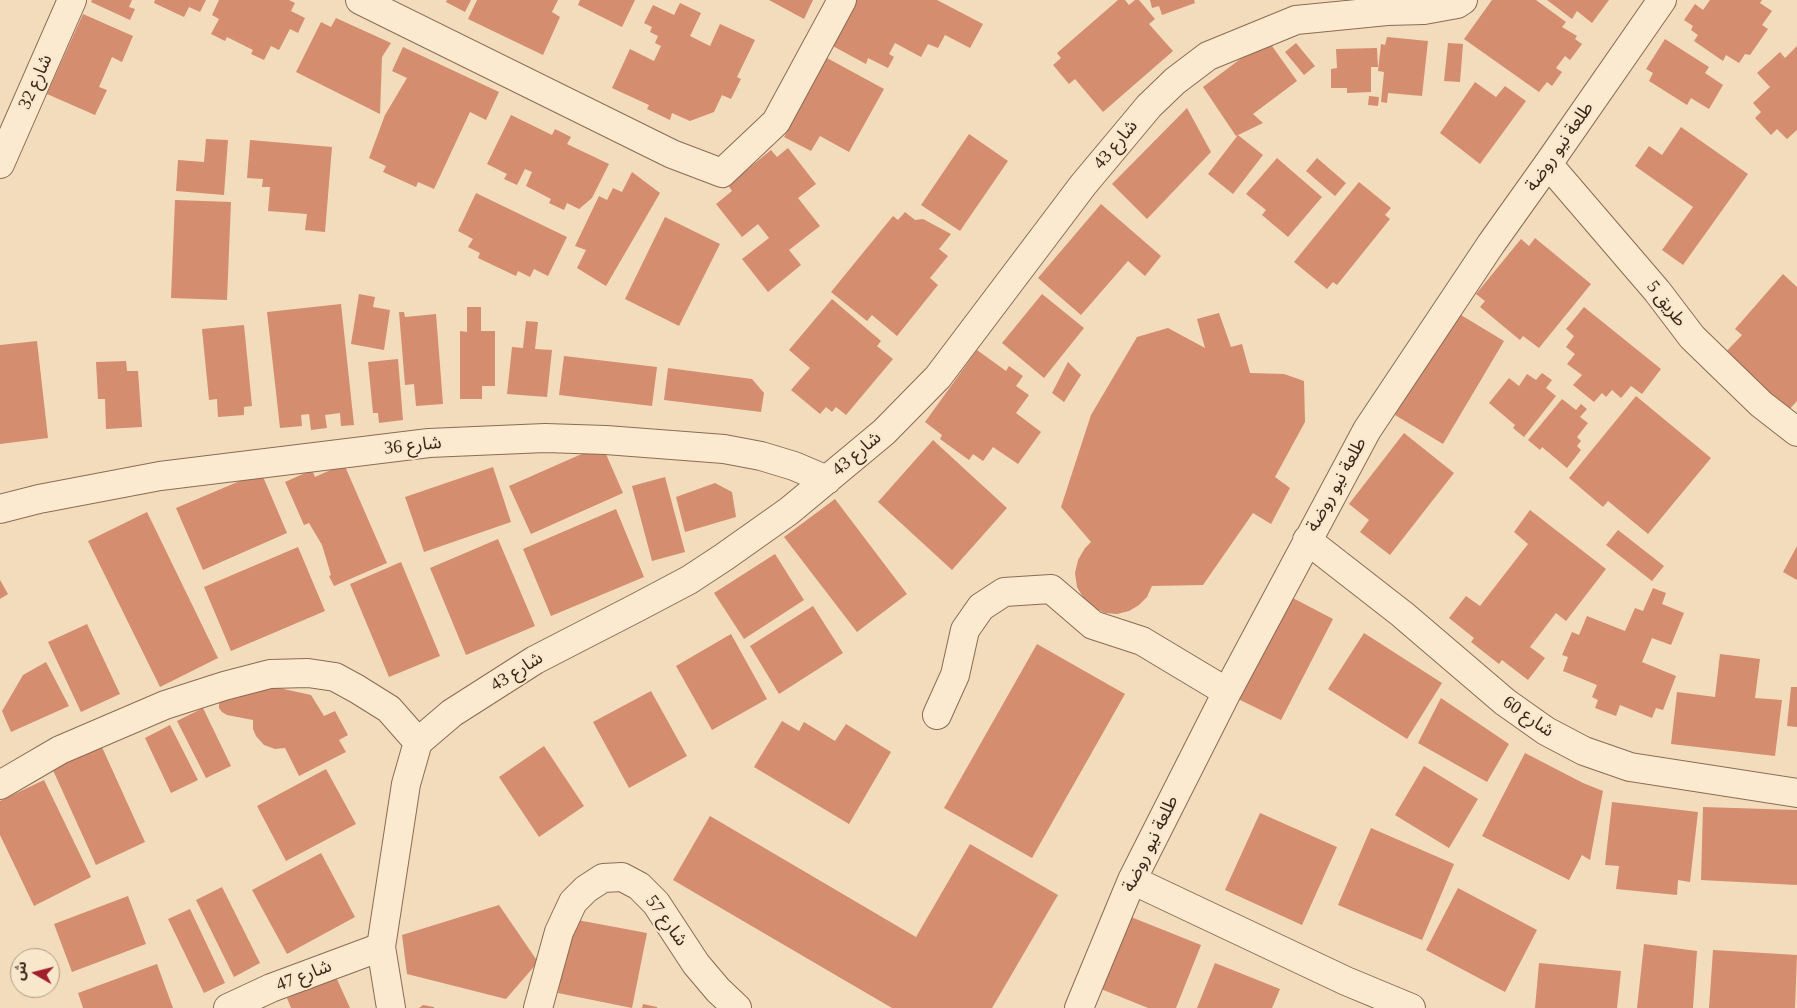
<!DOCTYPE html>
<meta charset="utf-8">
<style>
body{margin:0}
#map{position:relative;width:1797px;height:1008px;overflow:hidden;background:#f2dcbc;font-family:"Times New Roman","Noto Sans Arabic",serif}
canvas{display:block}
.north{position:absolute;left:10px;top:948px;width:50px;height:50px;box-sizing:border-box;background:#f9e7cc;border:1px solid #ac9985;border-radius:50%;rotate:278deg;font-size:14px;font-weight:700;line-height:20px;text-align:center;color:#39251a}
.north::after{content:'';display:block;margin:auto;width:18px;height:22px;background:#a01e2e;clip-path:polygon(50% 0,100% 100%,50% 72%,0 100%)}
</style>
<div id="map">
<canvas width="1797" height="1008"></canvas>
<div class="north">ش</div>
</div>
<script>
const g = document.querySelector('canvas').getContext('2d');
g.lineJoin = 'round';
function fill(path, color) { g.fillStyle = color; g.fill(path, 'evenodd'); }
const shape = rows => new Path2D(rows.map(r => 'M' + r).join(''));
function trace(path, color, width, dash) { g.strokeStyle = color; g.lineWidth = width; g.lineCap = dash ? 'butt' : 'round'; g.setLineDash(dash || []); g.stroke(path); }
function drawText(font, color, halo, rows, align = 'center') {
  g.font = font + ' "Times New Roman","Noto Sans Arabic",serif'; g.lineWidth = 4; g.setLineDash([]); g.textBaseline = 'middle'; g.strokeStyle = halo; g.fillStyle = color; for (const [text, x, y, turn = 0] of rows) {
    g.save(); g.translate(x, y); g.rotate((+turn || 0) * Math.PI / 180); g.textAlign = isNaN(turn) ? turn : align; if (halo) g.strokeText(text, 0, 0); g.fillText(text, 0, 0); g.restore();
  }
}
fill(shape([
 [92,0,132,0,129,7,135,9,130,20,91,2],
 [155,0,206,0,200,12,189,7,184,17,154,3],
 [219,0,289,0,295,3,291,11,305,18,298,33,290,29,279,50,271,46,264,60,251,54,253,50,227,37,225,41,211,34,219,19,212,15],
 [447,0,471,0,465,12,446,2],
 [477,0,558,0,552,12,560,17,543,55,468,19],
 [580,0,635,0,622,27,578,5],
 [769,0,813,0,804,19],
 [852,0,937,0,983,24,970,48,945,35,938,48,928,44,921,57,895,43,889,54,894,57,888,68,868,58,866,64,829,44],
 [1118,0,1125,0,1129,5,1135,0,1139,0,1155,19,1149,24,1173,51,1103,112,1075,79,1069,84,1053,65,1061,58,1057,53],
 [1150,0,1194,0,1195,3,1162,15,1159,6,1152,8],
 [1492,0,1536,0,1566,22,1562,27,1577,36,1575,39,1582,44,1570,60,1565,56,1556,68,1562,72,1552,86,1547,82,1539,92,1464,39],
 [1547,0,1609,0,1592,23,1577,11,1572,19],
 [1710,0,1762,0,1760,3,1772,11,1762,25,1768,29,1750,55,1745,54,1739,63,1726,55,1723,61,1694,41,1698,35,1691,30,1693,26,1684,20,1695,4,1703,10],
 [680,3,701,13,690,36,710,46,720,24,755,40,737,77,741,79,731,99,722,95,714,112,690,121,672,113,670,120,647,109,649,105,612,88,630,49,654,61,661,46,655,43,658,36,650,32,652,27,644,23,653,5,674,15],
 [83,14,133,36,122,62,112,57,99,87,107,90,95,115,47,94],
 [336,18,391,43,382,57,380,114,296,72,321,22,331,27],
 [1387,37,1428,41,1422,96,1388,93,1387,103,1381,102,1384,72,1378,71,1381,44,1385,45],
 [1267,39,1297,81,1253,114,1263,123,1236,136,1203,87],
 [1665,39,1709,67,1705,73,1723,85,1709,109,1691,98,1687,105,1649,81,1653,73,1646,69],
 [1296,43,1315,66,1304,75,1285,52],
 [1448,43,1463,44,1460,82,1444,81],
 [1797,46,1797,130,1787,139,1777,129,1771,135,1755,118,1761,112,1753,103,1770,87,1757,73,1780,52,1785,58],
 [403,47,499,92,486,120,470,112,434,189,418,182,416,187,383,172,386,166,369,158,385,115,407,78,392,71],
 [1377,48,1378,67,1371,67,1371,92,1347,93,1347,88,1331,88,1331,69,1337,68,1336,49],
 [827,58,884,89,849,152,820,136,811,151,784,137],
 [1475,82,1496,97,1505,86,1526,101,1480,164,1440,133],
 [1369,96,1379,97,1378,106,1368,105],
 [1187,108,1211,152,1147,219,1112,184],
 [511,115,552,135,555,129,571,137,567,144,609,164,592,198,579,209,567,203,564,210,549,203,551,199,526,186,532,172,525,169,517,185,504,179,507,174,487,164],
 [1681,127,1748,174,1683,265,1662,250,1693,207,1635,166,1649,146,1662,155],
 [969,134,1008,161,960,231,921,205],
 [1238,135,1263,155,1233,194,1208,174],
 [206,139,228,140,224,195,176,191,178,160,204,162],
 [250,140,332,147,325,232,305,230,307,214,268,211,270,187,262,187,263,179,247,178],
 [788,148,816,184,798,198,820,226,789,250,801,265,768,292,742,259,769,238,758,224,742,237,716,204,732,191,728,185,771,150,777,157],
 [1277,158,1322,197,1288,237,1262,215,1266,210,1246,194],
 [1317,158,1346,183,1335,196,1306,171],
 [632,172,660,193,606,286,577,268,586,250,575,246,599,196,607,200,613,188,622,192],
 [1359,182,1391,208,1385,215,1390,219,1337,285,1333,282,1327,289,1294,262],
 [476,193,567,237,548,276,534,269,530,277,518,271,516,276,478,258,480,253,468,247,473,239,458,231],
 [175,200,231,202,227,300,171,298],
 [1101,204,1161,256,1145,276,1128,261,1081,315,1038,278],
 [905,212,915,220,923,219,951,234,939,249,948,256,930,278,938,285,897,336,872,315,867,321,831,292,893,216,898,220],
 [665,217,720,244,679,326,625,299],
 [1535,238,1591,284,1539,348,1523,336,1520,340,1480,307,1485,301,1476,294,1521,239,1529,246],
 [1783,274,1797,287,1797,401,1787,412,1723,355,1742,335,1735,329],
 [359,294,375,297,373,307,390,310,384,350,351,344],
 [1042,294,1084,328,1044,378,1002,343],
 [832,299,881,341,877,346,893,359,846,415,836,407,832,412,826,407,820,414,791,390,810,368,789,350],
 [341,304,354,425,341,426,340,413,325,415,327,428,311,430,309,414,301,415,302,426,280,428,267,312],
 [467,307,481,307,481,331,495,331,495,386,482,386,482,399,460,399,460,331,467,332],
 [1584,307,1661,369,1642,394,1631,386,1621,398,1612,390,1606,397,1602,393,1594,402,1573,385,1582,375,1567,364,1575,354,1566,347,1574,336,1566,329],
 [399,312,404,312,405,317,436,314,443,404,416,406,414,384,405,385],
 [1456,312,1504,341,1443,444,1395,415],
 [1219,313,1231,347,1242,344,1250,373,1284,374,1304,381,1305,422,1275,477,1290,488,1271,524,1253,513,1203,585,1152,586,1147,597,1139,605,1129,611,1117,614,1105,613,1094,608,1084,599,1077,587,1075,573,1078,560,1085,548,1091,542,1061,507,1091,415,1137,337,1168,328,1205,348,1197,319],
 [526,321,538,322,535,349,552,350,547,397,507,394,512,347,523,348],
 [244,325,252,406,244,407,244,415,218,417,217,399,209,400,202,329],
 [37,341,48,438,0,444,0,345],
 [977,350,1006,371,1009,366,1023,376,1016,386,1029,395,1016,413,1041,432,1018,464,993,447,983,461,973,454,969,460,940,439,942,435,925,422],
 [564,356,657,367,652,406,559,395],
 [398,359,403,420,379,423,378,413,373,413,368,362],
 [126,361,127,371,138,371,142,427,106,429,105,399,98,399,96,362],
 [1068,362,1081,375,1064,402,1052,393],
 [668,368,752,379,764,393,761,412,664,400],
 [1542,373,1552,380,1546,388,1556,396,1524,437,1513,428,1515,425,1489,403,1509,378,1519,386,1527,374,1536,380],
 [1636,396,1711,458,1648,534,1608,501,1603,507,1569,478],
 [1562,399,1576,410,1581,404,1587,409,1580,417,1588,423,1577,437,1581,441,1577,446,1581,450,1567,468,1542,447,1540,450,1528,440],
 [1404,433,1454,473,1390,555,1360,532,1369,520,1349,504],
 [933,440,1007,508,952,570,878,502],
 [602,445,623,493,531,534,509,486],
 [344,464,387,563,334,586,329,576,331,575,322,545,309,523,304,525,285,482,312,470,315,477],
 [493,467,511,522,424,552,405,497],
 [261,472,287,533,203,570,176,508],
 [665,477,685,552,652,561,632,486],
 [715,483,732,492,736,517,685,532,676,497],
 [835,499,907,594,857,632,784,537],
 [616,509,644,577,551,616,523,549],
 [1530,510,1606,569,1566,621,1556,613,1530,647,1545,658,1528,680,1502,660,1499,664,1471,642,1474,638,1449,618,1466,596,1480,606,1528,544,1514,532],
 [147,512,218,658,160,687,88,541],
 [1618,530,1664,566,1652,581,1606,545],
 [498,539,535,626,466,655,430,568],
 [1797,546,1797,580,1783,572],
 [298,547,325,611,231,651,204,587],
 [775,554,804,600,744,639,714,593],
 [401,562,440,656,389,677,350,584],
 [0,580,8,594,0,599],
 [1653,588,1666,593,1662,604,1684,613,1671,645,1652,638,1642,662,1676,676,1663,710,1656,708,1652,718,1620,705,1616,716,1595,708,1598,700,1592,697,1597,685,1563,671,1568,657,1562,655,1572,632,1579,635,1587,616,1625,631,1635,608,1643,611],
 [1289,596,1333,619,1281,720,1236,698],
 [813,606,843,653,779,694,750,646],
 [87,624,120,694,81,712,48,642],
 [1364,633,1442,683,1407,739,1328,689],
 [731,634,767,699,712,730,676,666],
 [1037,644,1125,694,1032,858,944,808],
 [1720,654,1760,659,1755,698,1782,700,1775,756,1671,744,1677,692,1715,697],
 [46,662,69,706,11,732,2,711,23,675],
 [270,686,311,695,324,716,335,711,348,735,339,740,346,752,299,776,285,748,275,749,264,745,256,736,253,729,253,720,227,715,222,712,219,708,219,702],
 [1791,687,1797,687,1797,727,1787,726],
 [651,691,687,756,629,788,593,722],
 [1441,698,1509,744,1487,782,1418,743],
 [203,708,231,766,206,778,177,721],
 [782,721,799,731,804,722,835,741,846,724,891,752,849,824,754,767],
 [170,725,198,780,171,793,145,738],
 [101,745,145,842,96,865,52,768],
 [544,746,584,806,539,837,499,777],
 [1525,753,1583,783,1603,791,1590,860,1582,855,1569,880,1482,836],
 [1424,766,1478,799,1449,848,1395,815],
 [326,769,356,824,286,861,257,806],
 [44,780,91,877,34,906,0,835,0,801],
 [1612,802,1698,812,1690,882,1678,880,1677,895,1616,889,1619,866,1605,865],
 [1703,807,1797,810,1797,885,1701,880],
 [1260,813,1337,847,1302,925,1225,890],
 [710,816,916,937,970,844,1058,895,992,1008,892,1008,673,880],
 [1371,828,1454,864,1422,940,1338,905],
 [321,853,355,917,287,954,252,890],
 [222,887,260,963,234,977,196,900],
 [1458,888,1537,930,1505,992,1426,950],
 [128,896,146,944,72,972,54,924],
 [499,905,538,962,506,999,407,974,402,935],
 [190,909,225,983,204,993,168,919],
 [1131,917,1201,945,1176,1008,1148,1008,1101,989],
 [572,919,647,933,632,1008,558,993],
 [1644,944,1697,951,1693,1008,1637,1008],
 [1713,950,1797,955,1795,1008,1709,1008],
 [1215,963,1280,989,1272,1008,1197,1008],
 [1539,963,1621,971,1617,1008,1535,1008],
 [157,964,173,1008,83,1008,78,993],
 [336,977,350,1008,291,1008,287,998],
 [643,1004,657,1007,657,1008,642,1008],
 [423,1005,434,1007,434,1008,419,1008]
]), '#d48d6e');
const street = shape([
 [360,0,672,154,722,173,776,122,842,0],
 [0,164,72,0],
 [1548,164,1657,291,1692,337,1761,404,1797,432],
 [0,509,39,499,160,476,429,443,545,438,606,440,724,449,761,456,794,466,827,480],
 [1307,540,1402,614,1505,702,1546,731,1584,751,1630,767,1797,793],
 [937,715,955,675,965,630,981,607,1004,592,1051,589,1093,625,1142,641,1227,692],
 [0,785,60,750,165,705,224,686,270,674,308,673,335,677,357,689,389,709,418,742],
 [1132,880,1346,981,1411,1008],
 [228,1008,271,988,381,947],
 [391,1008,381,947,406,784,418,742,452,713,535,660,636,608,689,580,724,557,789,511,884,432,938,377,1083,185,1149,106,1175,81,1208,56,1296,20,1387,11,1424,10,1457,4,1463,0],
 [538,1008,559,932,573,902,586,889,603,878,622,877,639,886,656,903,696,964,718,990,737,1008],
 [1079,1008,1132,880,1227,692,1367,430,1491,244,1548,164,1662,0]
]);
trace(street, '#8b6b54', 30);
trace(street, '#fcead0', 28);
drawText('18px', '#39251a', '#f9e7cc', [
 ["شارع 32",36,82,-66],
 ["شارع 43",1116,145,-50],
 ["طلعة نيو روضة",1560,147,-55],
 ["طريق 5",1666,304,52],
 ["شارع 36",413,446,-6],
 ["شارع 43",857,454,-40],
 ["طلعة نيو روضة",1337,485,-61],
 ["شارع 43",517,672,-32],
 ["شارع 60",1528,717,35],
 ["طلعة نيو روضة",1151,844,-64],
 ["شارع 57",666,921,54],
 ["شارع 47",304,976,-21]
]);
</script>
